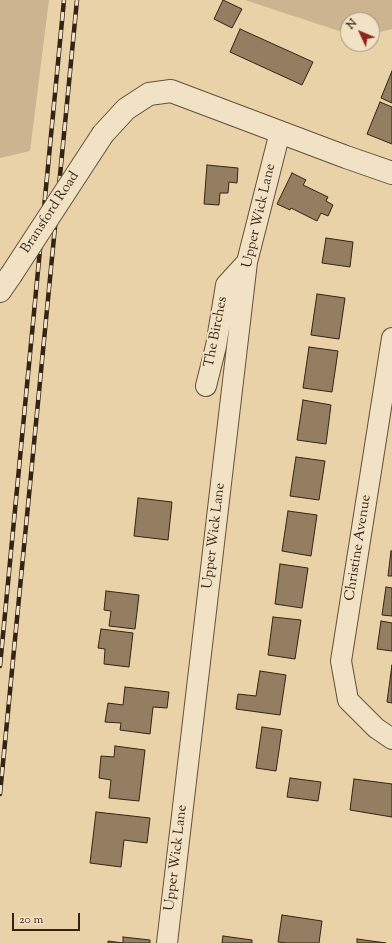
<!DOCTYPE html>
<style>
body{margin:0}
#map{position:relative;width:392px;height:943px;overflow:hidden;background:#ead2a8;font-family:"Sorts Mill Goudy",serif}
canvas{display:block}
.north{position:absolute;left:340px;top:12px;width:40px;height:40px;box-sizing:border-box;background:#f1e2c6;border:1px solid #a5967f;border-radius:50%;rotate:314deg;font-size:11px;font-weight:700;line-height:16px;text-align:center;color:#342415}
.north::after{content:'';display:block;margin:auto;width:14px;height:18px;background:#8f2418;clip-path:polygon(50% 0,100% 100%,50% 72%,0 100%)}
.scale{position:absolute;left:12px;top:913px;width:68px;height:18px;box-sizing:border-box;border:2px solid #342415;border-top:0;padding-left:5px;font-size:12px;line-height:14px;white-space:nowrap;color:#342415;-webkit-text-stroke:3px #f1e2c6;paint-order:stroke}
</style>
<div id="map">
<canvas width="392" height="943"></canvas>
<div class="north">N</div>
<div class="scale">20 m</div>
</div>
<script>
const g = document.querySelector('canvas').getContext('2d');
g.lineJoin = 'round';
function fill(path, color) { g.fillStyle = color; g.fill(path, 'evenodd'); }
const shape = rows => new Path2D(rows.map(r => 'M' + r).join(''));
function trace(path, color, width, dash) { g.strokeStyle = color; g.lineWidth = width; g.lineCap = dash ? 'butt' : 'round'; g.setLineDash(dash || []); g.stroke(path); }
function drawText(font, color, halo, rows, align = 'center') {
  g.font = font + ' "Sorts Mill Goudy",serif'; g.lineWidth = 4; g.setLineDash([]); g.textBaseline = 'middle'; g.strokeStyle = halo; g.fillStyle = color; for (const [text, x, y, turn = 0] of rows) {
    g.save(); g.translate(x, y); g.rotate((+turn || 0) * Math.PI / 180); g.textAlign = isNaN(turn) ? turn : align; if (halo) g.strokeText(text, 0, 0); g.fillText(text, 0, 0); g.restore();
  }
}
fill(shape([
 [0,0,49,0,30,151,0,158],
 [245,0,392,0,392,29,372,34,372,20,348,20,348,34]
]), '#cbb48f');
const building = shape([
 [223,0,242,9,232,28,214,19,223,0],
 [240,29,313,62,302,85,230,52,240,29],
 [392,71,392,103,381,98,392,71],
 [380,102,392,107,392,144,367,134,380,102],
 [207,165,238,168,237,183,229,182,228,193,220,193,219,205,204,204,207,165],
 [292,173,306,180,303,185,328,197,326,201,333,205,328,216,321,213,317,221,291,208,290,210,277,204,292,173],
 [326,238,353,242,350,267,322,263,326,238],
 [317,294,345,298,339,339,311,335,317,294],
 [309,347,338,351,332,392,303,388,309,347],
 [303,400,331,405,326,444,297,440,303,400],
 [296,457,325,461,319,500,290,496,296,457],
 [138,498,172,502,168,540,134,536,138,498],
 [288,511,317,515,311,556,282,551,288,511],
 [391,551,392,551,392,576,388,576,391,551],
 [280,564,308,568,302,608,275,604,280,564],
 [386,587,392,588,392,616,382,615,386,587],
 [106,591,139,595,135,629,109,626,111,611,104,610,106,591],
 [273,617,301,620,295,659,268,655,273,617],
 [381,621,392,623,392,651,377,649,381,621],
 [101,629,133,633,129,667,104,664,105,649,98,648,101,629],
 [392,665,392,703,387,702,392,665],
 [260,671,286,675,280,715,236,709,238,694,256,696,260,671],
 [125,687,169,692,167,708,153,707,150,734,120,730,121,723,105,722,108,703,123,705,125,687],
 [262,727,282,730,276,771,256,768,262,727],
 [115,746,145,750,139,801,109,798,111,780,99,778,101,756,114,757,115,746],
 [290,778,321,782,318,801,287,797,290,778],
 [354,779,392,784,392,817,350,810,354,779],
 [96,812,150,818,147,843,124,840,121,867,90,863,96,812],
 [282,915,322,921,319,943,287,943,278,942,282,915],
 [223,936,252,940,252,943,222,943,223,936],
 [123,937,150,940,150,943,108,943,108,941,123,943,123,937],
 [357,939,386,943,357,943,357,939]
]);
fill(building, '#937e61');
trace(building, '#342415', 1);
const minor = shape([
 [392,338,341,661,348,700,376,728,392,739],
 [206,386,216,346,226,285,247,262],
 [167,943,247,262,280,132]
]);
const tertiary = shape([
 [103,134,126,109,149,94,171,91,346,157,392,173],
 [0,291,11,275]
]);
trace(minor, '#62503a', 22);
trace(tertiary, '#62503a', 24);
trace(minor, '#f1e2c6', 20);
trace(tertiary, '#f1e2c6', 22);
const rail = shape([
 [0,666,64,0],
 [0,794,77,0]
]);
trace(rail, '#342415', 4.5);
trace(rail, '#f1e2c6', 3, [9]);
const tertiaryBridge = shape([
 [11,275,103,134]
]);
trace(tertiaryBridge, '#62503a', 24, []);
trace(tertiaryBridge, '#f1e2c6', 22);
drawText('14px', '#342415', '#f1e2c6', [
 ["Bransford Road",51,213,-57],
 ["Upper Wick Lane",260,216,-77],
 ["The Birches",217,332,-79],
 ["Upper Wick Lane",215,536,-83],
 ["Christine Avenue",359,548,-81],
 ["Upper Wick Lane",177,858,-83]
]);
</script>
